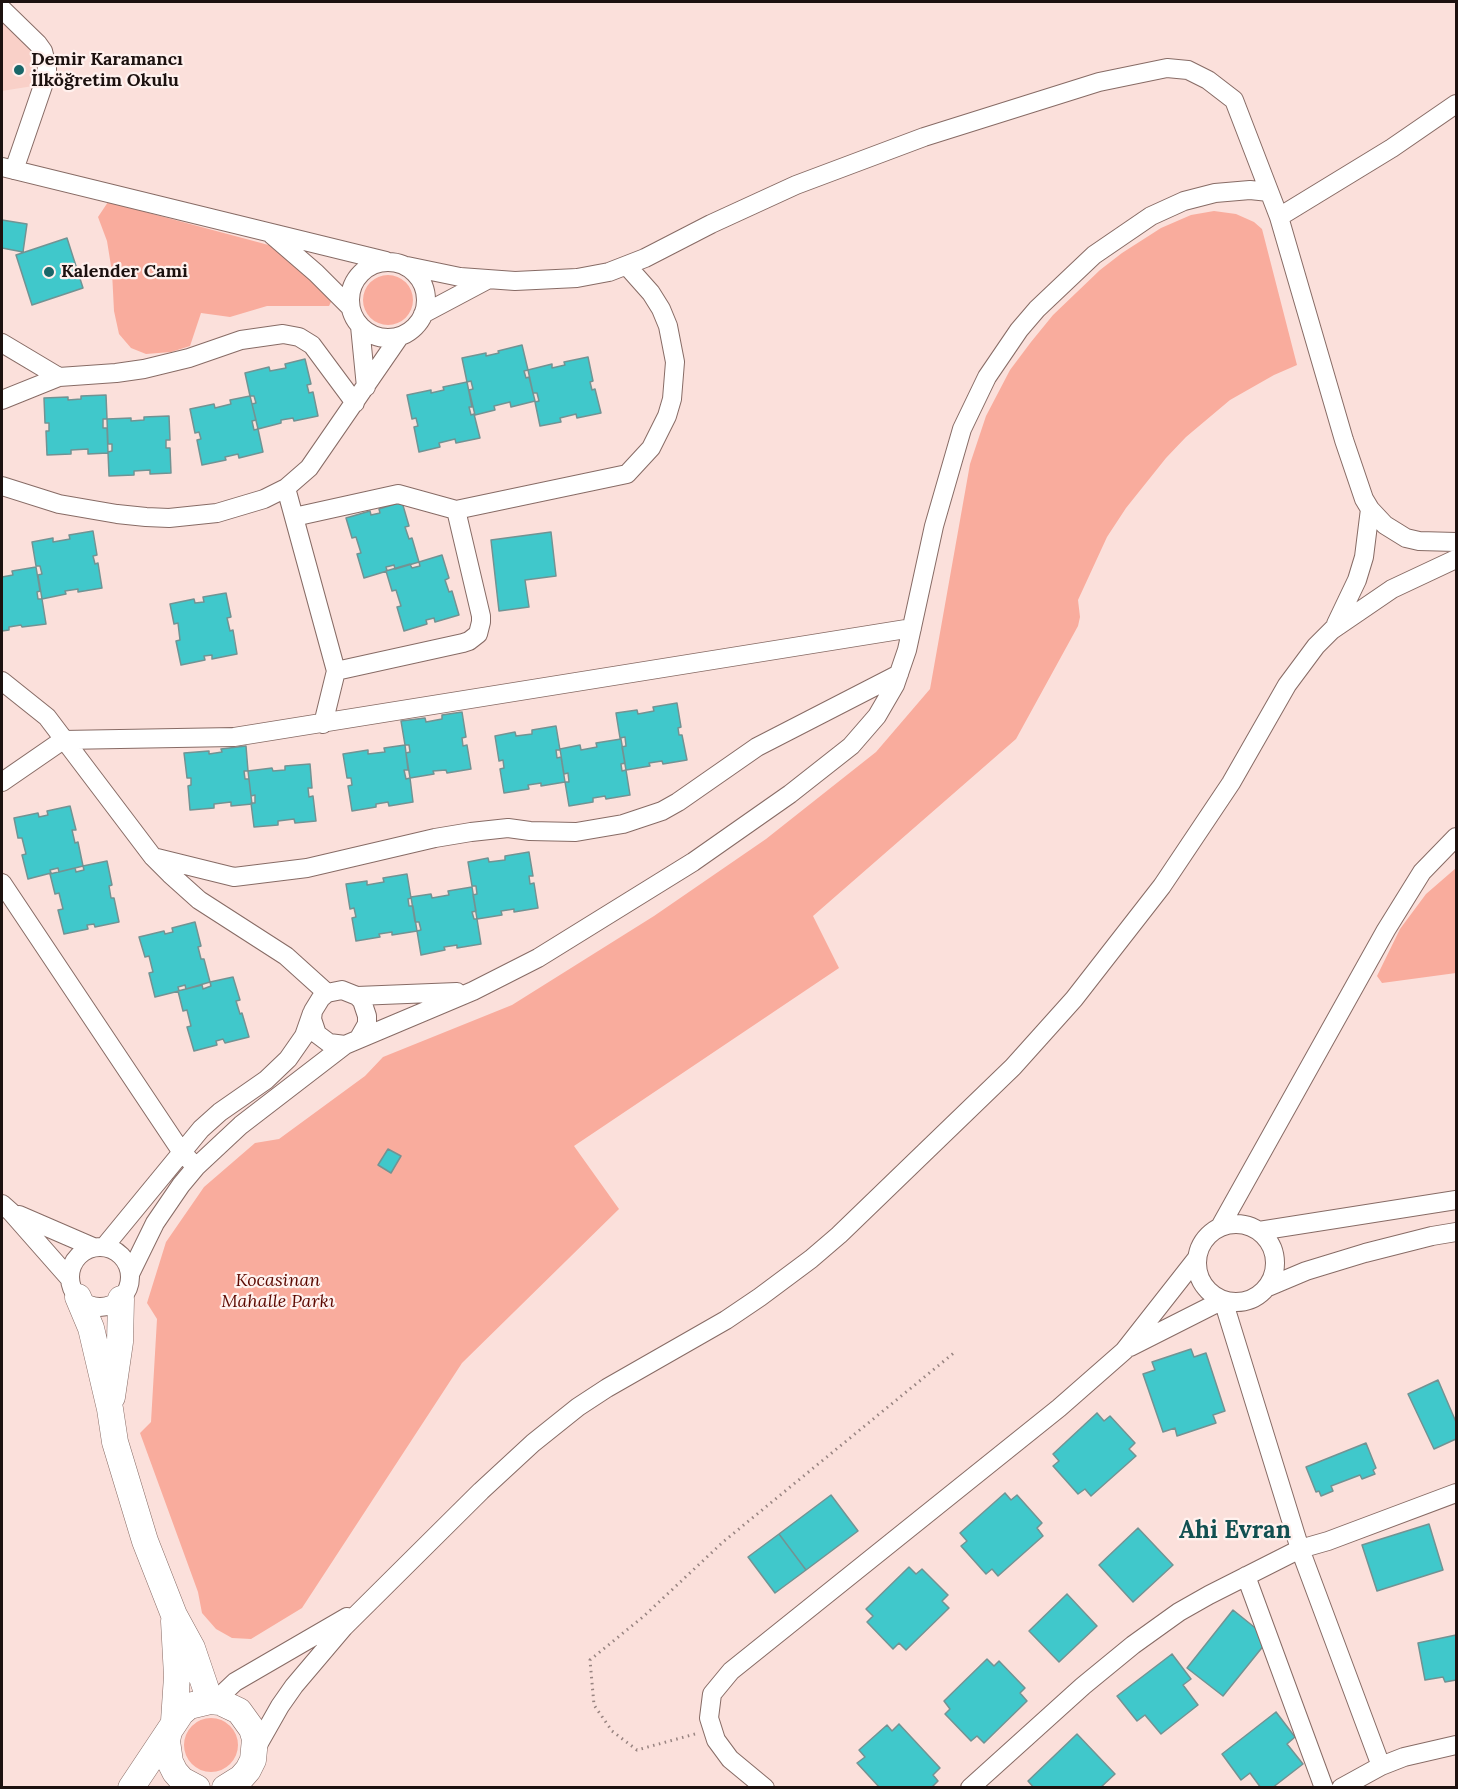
<!DOCTYPE html>
<meta charset="utf-8">
<style>
body{margin:0}
#map{position:relative;width:1458px;height:1789px;overflow:hidden;background:#fbe0db;font-family:Lora,serif}
canvas{display:block}
.frame{position:absolute;inset:0;border:3px solid #1c110f;pointer-events:none}
</style>
<div id="map">
<canvas width="1458" height="1789"></canvas>
<div class="frame"></div>
</div>
<script>
const g = document.querySelector('canvas').getContext('2d');
g.lineJoin = 'round';
function fill(path, color) { g.fillStyle = color; g.fill(path, 'evenodd'); }
const shape = rows => new Path2D(rows.map(r => 'M' + r).join(''));
function trace(path, color, width, dash) { g.strokeStyle = color; g.lineWidth = width; g.lineCap = dash ? 'butt' : 'round'; g.setLineDash(dash || []); g.stroke(path); }
function drawText(font, color, halo, rows, align = 'center') {
  g.font = font + ' Lora,serif'; g.lineWidth = 4.5; g.setLineDash([]); g.textBaseline = 'middle'; g.strokeStyle = halo; g.fillStyle = color; for (const [text, x, y, turn = 0] of rows) {
    g.save(); g.translate(x, y); g.rotate((+turn || 0) * Math.PI / 180); g.textAlign = isNaN(turn) ? turn : align; if (halo) g.strokeText(text, 0, 0); g.fillText(text, 0, 0); g.restore();
  }
}
fill(shape([
 [2,18,40,54,33,86,2,91]
]), '#f9d0c8');
fill(shape([
 [108,202,291,251,337,290,329,306,267,306,230,317,201,313,190,346,171,352,146,354,131,348,119,334,114,311,112,272,107,241,98,217],
 [1214,211,1236,214,1254,222,1262,229,1297,365,1274,375,1230,400,1186,437,1166,458,1126,508,1107,537,1078,600,1080,617,1078,626,1016,739,813,916,839,968,574,1146,619,1209,462,1363,302,1608,251,1639,232,1638,216,1629,202,1613,198,1592,140,1433,151,1422,157,1319,147,1303,166,1242,204,1187,255,1143,279,1139,365,1076,383,1057,512,1005,654,916,766,839,876,752,930,689,970,464,986,416,1010,370,1031,342,1053,315,1100,270,1122,253,1161,228,1191,215],
 '363 300a25 25 0 1 1 50 0a25 25 0 1 1-50 0Z',
 [1456,868,1456,973,1382,983,1377,976,1400,929,1426,894],
 '184 1745a27 27 0 1 1 54 0a27 27 0 1 1-54 0Z'
]), '#f9ac9d');
const building = shape([
 [2,220,27,224,23,252,2,248,2,220],
 [67,238,83,288,32,305,16,255,67,238],
 [522,345,528,370,524,371,526,378,529,377,535,401,511,407,510,402,494,406,495,410,475,415,469,390,473,389,471,381,467,382,462,358,486,353,486,356,499,353,498,351,522,345],
 [588,357,593,381,590,382,592,390,595,389,601,413,577,418,576,414,560,418,561,422,540,426,535,402,539,401,537,393,533,393,528,370,552,364,552,368,565,365,564,362,588,357],
 [305,359,311,384,307,385,309,393,313,392,318,416,294,421,293,418,281,420,281,423,258,429,252,404,256,403,254,396,250,396,245,373,269,367,270,371,286,368,285,364,305,359],
 [467,382,472,407,469,407,471,415,474,414,480,438,456,443,455,439,439,443,440,447,419,452,414,427,418,426,416,418,412,419,407,395,431,390,431,393,444,390,443,387,467,382],
 [106,395,107,419,103,419,103,428,107,428,108,453,88,454,88,449,71,450,71,454,47,455,46,431,49,431,49,423,45,423,44,398,68,397,68,400,81,399,81,396,106,395],
 [250,396,256,420,252,421,254,430,258,429,263,452,239,458,238,454,225,457,226,460,202,465,197,440,201,439,199,432,195,433,190,409,214,404,215,408,231,404,230,400,250,396],
 [169,416,170,440,166,440,166,448,170,448,171,473,150,474,150,470,134,471,134,475,109,476,108,452,112,451,112,444,108,444,107,419,131,418,131,421,144,420,144,417,169,416],
 [402,502,409,526,405,527,409,539,412,538,419,562,395,569,394,565,386,567,387,571,364,578,357,554,361,553,356,537,352,538,346,518,370,511,371,515,380,513,379,509,402,502],
 [93,531,97,555,93,556,95,564,98,563,102,588,78,592,78,589,65,591,66,594,42,599,38,575,42,574,40,566,36,566,32,542,53,538,53,542,70,539,69,535,93,531],
 [551,532,556,576,525,580,529,607,499,611,491,540,551,532],
 [442,555,449,578,445,580,449,592,452,591,459,615,435,622,434,618,426,620,427,624,404,631,397,607,401,606,396,590,392,591,386,571,410,564,412,568,420,566,419,562,442,555],
 [36,567,40,591,37,592,38,599,42,599,46,624,22,627,21,625,9,627,9,630,2,631,2,577,13,575,12,571,36,567],
 [226,593,231,617,227,618,230,631,233,630,237,654,212,659,212,655,204,656,205,660,181,665,176,641,180,640,178,623,174,624,170,604,194,599,195,603,204,602,203,597,226,593],
 [677,703,681,727,678,728,679,735,682,735,687,760,663,764,662,761,649,763,650,766,626,770,622,747,626,746,625,737,620,738,616,713,637,710,638,714,654,711,653,707,677,703],
 [462,712,466,737,462,738,463,746,467,745,471,769,447,773,446,770,433,771,434,774,410,778,406,753,410,752,409,745,405,745,401,721,425,718,426,722,442,719,442,715,462,712],
 [556,726,560,750,556,750,557,758,561,757,565,782,541,786,541,783,528,785,529,789,504,793,500,769,504,768,503,760,499,761,495,736,515,732,516,736,532,734,532,730,556,726],
 [621,739,625,763,621,764,622,771,626,770,630,795,606,799,605,796,593,798,593,802,569,806,565,782,569,782,568,773,564,774,560,749,580,745,581,750,597,747,596,743,621,739],
 [405,745,408,770,404,770,406,779,410,778,413,802,389,806,388,802,376,804,376,807,352,811,348,786,352,785,351,778,347,778,343,754,368,750,368,754,385,752,384,748,405,745],
 [246,746,248,771,244,771,245,779,249,779,252,804,231,806,231,802,214,804,214,808,190,810,188,786,191,785,191,778,187,778,184,753,209,751,209,754,222,752,221,749,246,746],
 [310,764,312,788,308,788,309,797,313,796,316,821,295,823,294,819,278,821,278,825,254,827,251,803,255,803,255,795,251,796,248,771,272,768,273,771,285,770,285,766,310,764],
 [70,806,76,830,72,830,75,843,78,842,83,866,59,872,58,868,50,870,51,873,28,879,22,855,26,854,22,838,18,838,14,818,38,813,39,817,48,815,47,811,70,806],
 [529,852,533,876,529,876,530,884,534,883,538,908,514,912,514,909,501,911,502,915,477,919,473,895,477,894,476,886,472,886,468,862,488,858,489,862,505,860,505,856,529,852],
 [107,861,112,885,109,886,111,898,114,898,119,922,95,927,94,924,87,925,88,929,64,934,58,910,63,909,59,893,55,894,50,874,75,868,76,872,84,870,83,866,107,861],
 [407,874,411,898,408,899,409,906,413,906,417,931,392,935,392,932,379,934,380,937,356,941,352,918,356,917,354,908,350,909,346,884,367,881,367,885,384,882,383,878,407,874],
 [472,887,476,911,472,912,474,919,477,919,481,944,457,948,457,945,444,947,445,950,421,955,417,931,421,930,419,922,415,922,411,897,431,894,432,898,449,895,448,891,472,887],
 [195,922,201,946,198,947,201,959,204,959,210,982,186,989,185,985,178,987,179,991,155,997,149,973,153,972,149,956,145,957,139,937,164,931,165,934,173,932,172,928,195,922],
 [233,977,240,1000,236,1001,240,1014,242,1013,249,1037,225,1043,223,1039,216,1041,217,1045,194,1051,187,1027,191,1026,187,1010,183,1011,178,991,202,985,203,989,211,986,210,982,233,977],
 [388,1149,401,1156,391,1173,378,1165,388,1149],
 [1191,1349,1194,1357,1206,1353,1225,1411,1213,1415,1216,1423,1177,1436,1175,1428,1163,1432,1143,1374,1155,1370,1152,1362,1191,1349],
 [1438,1380,1456,1422,1456,1439,1434,1449,1408,1394,1438,1380],
 [1097,1413,1104,1421,1110,1416,1135,1443,1129,1449,1136,1456,1091,1496,1085,1489,1078,1494,1053,1466,1059,1461,1053,1454,1097,1413],
 [1366,1443,1376,1468,1373,1470,1375,1474,1362,1479,1360,1475,1331,1486,1333,1491,1321,1496,1319,1491,1316,1492,1306,1467,1366,1443],
 [1005,1493,1011,1500,1017,1495,1042,1523,1037,1528,1043,1536,998,1576,992,1569,986,1574,961,1546,967,1541,960,1533,1005,1493],
 [831,1495,858,1531,806,1570,779,1534,831,1495],
 [1429,1524,1443,1570,1377,1591,1362,1545,1429,1524],
 [1138,1528,1173,1565,1133,1602,1099,1565,1138,1528],
 [779,1534,806,1570,775,1593,748,1557,779,1534],
 [909,1567,916,1574,922,1569,948,1595,942,1601,949,1608,906,1650,899,1643,893,1649,867,1622,873,1616,866,1609,909,1567],
 [1067,1594,1097,1626,1059,1662,1029,1631,1067,1594],
 [1233,1610,1269,1639,1223,1696,1187,1668,1233,1610],
 [1456,1635,1456,1680,1445,1682,1443,1677,1425,1680,1418,1643,1456,1635],
 [1172,1654,1191,1679,1183,1685,1198,1705,1161,1734,1145,1715,1137,1721,1117,1696,1172,1654],
 [987,1659,994,1666,999,1661,1025,1688,1020,1693,1027,1701,984,1743,977,1736,971,1741,945,1714,950,1709,944,1701,987,1659],
 [1276,1712,1295,1737,1287,1744,1303,1764,1272,1788,1261,1788,1250,1773,1241,1780,1222,1754,1276,1712],
 [899,1724,940,1768,933,1775,938,1781,931,1788,880,1788,857,1763,865,1757,859,1750,887,1725,892,1731,899,1724],
 [1077,1734,1115,1774,1100,1788,1034,1788,1028,1781,1077,1734]
]);
fill(building, '#40c8cb');
trace(building, '#719393', 1.5);
const street = shape([
 [2,9,38,44,43,51,47,67,47,74,14,170],
 [2,167,386,261],
 [1279,217,1392,148,1456,104],
 [272,235,316,273,350,307],
 '350 300a38 38 0 1 1 76 0a38 38 0 1 1-76 0Z',
 [407,266,460,277,515,281,577,278,609,272,645,258,711,224,796,185,924,137,1099,82,1167,68,1188,70,1208,80,1234,100,1279,217,1344,440,1364,499,1370,509,1385,525,1406,538,1419,541,1456,542],
 [423,314,487,280],
 [360,326,366,387],
 [2,343,59,377],
 [2,400,59,377,116,373,144,369,189,358,241,340,283,334,299,337,312,345,355,403],
 [2,486,59,504,117,514,146,517,169,518,217,513,264,499,286,488,309,468,400,336],
 [286,488,336,671,323,724],
 [456,510,627,474,651,448,667,416,672,399,675,362,668,326,661,309,651,293,627,266],
 [294,517,398,494,456,510,481,616,481,622,478,634,469,641,463,643,336,671],
 [1336,624,1357,580,1364,557,1370,509],
 [2,681,47,717,153,857,170,874,199,900,286,956,327,993],
 [2,782,63,740,234,737,912,628],
 [153,857,234,877,307,868,435,838,471,832,508,828,530,831,576,832,623,824,662,811,678,802,757,747,899,674],
 [2,883,181,1151,196,1167],
 [357,996,457,992],
 [359,1038,367,1024,367,1016,362,1001,357,996,342,990,327,993,321,998,313,1011,312,1019,317,1034,329,1043,345,1045,473,991,538,958,693,862,790,794,851,746,877,716,895,685,907,650,934,526,962,429,987,377,1019,330,1037,309,1094,255,1151,216,1184,201,1215,193,1250,190,1269,192],
 [2,1204,11,1212,70,1279],
 [19,1215,93,1247],
 '1197 1263a39 39 0 1 1 78 0a39 39 0 1 1-78 0Z',
 [1220,1227,1386,930,1422,872,1456,837],
 [1259,1231,1456,1200],
 [104,1247,201,1129,220,1112,266,1080,288,1059,304,1036,312,1013],
 '70 1277a30 30 0 1 1 60 0a30 30 0 1 1-60 0Z',
 [130,1274,155,1223,181,1185,196,1167,241,1125,345,1045],
 [1268,1287,1306,1271,1365,1253,1432,1236,1456,1232],
 [1130,1347,1223,1300,1300,1549,1381,1766],
 [1246,1576,1324,1788],
 [215,1701,235,1682,347,1617],
 [255,1750,280,1706,294,1686,344,1627,481,1491,533,1443,578,1407,607,1388,726,1320,760,1297,811,1259,839,1235,1013,1067,1074,999,1162,886,1231,783,1287,685,1316,646,1332,630,1392,589,1456,559],
 [765,1788,730,1759,716,1740,709,1718,712,1694,731,1671,1059,1408,1124,1351,1197,1258],
 [970,1788,1083,1686,1133,1645,1179,1612,1209,1595,1300,1549,1328,1541,1456,1493],
 [1341,1788,1381,1766,1404,1757,1456,1745]
]);
const secondary = shape([
 [78,1297,91,1328,110,1409,115,1442,145,1541,174,1615,192,1648,210,1701],
 [112,1397,120,1342,121,1299],
 [174,1721,177,1676,174,1621],
 [131,1788,169,1731],
 [197,1788,182,1780,175,1772,170,1762,167,1741,169,1731,181,1713,189,1706,210,1701,220,1702,239,1711,252,1729,255,1739,253,1760,248,1770,241,1778,225,1788]
]);
trace(street, '#876b65', 20);
trace(secondary, '#876b65', 27);
trace(shape([
 [695,1734,637,1750,612,1731,594,1705,590,1660,644,1616,723,1542,955,1352]
]), '#988481', 3, [1.5, 4.5]);
trace(street, '#fff', 18);
trace(secondary, '#fff', 26);
for (const [x, y, r, color] of [
 [19,70,6,"#1a6769"],
 [49,272,6,"#1a6769"]
]) { const dot = new Path2D(); dot.arc(x, y, r, 0, 2 * Math.PI); g.fillStyle = color; g.fill(dot); trace(dot, '#fff1ee', 2); }
drawText('bold 18px', '#1c110f', '#fff1ee', [
 ["Demir Karamancı",31,60],
 ["İlköğretim Okulu",31,81],
 ["Kalender Cami",61,272]
], 'left');
drawText('italic 18px', '#5c0901', '#fff1ee', [
 ["Kocasinan",278,1281],
 ["Mahalle Parkı",278,1302]
]);
drawText('bold 24px', '#125051', '#fff1ee', [
 ["Ahi Evran",1235,1531]
]);
</script>
